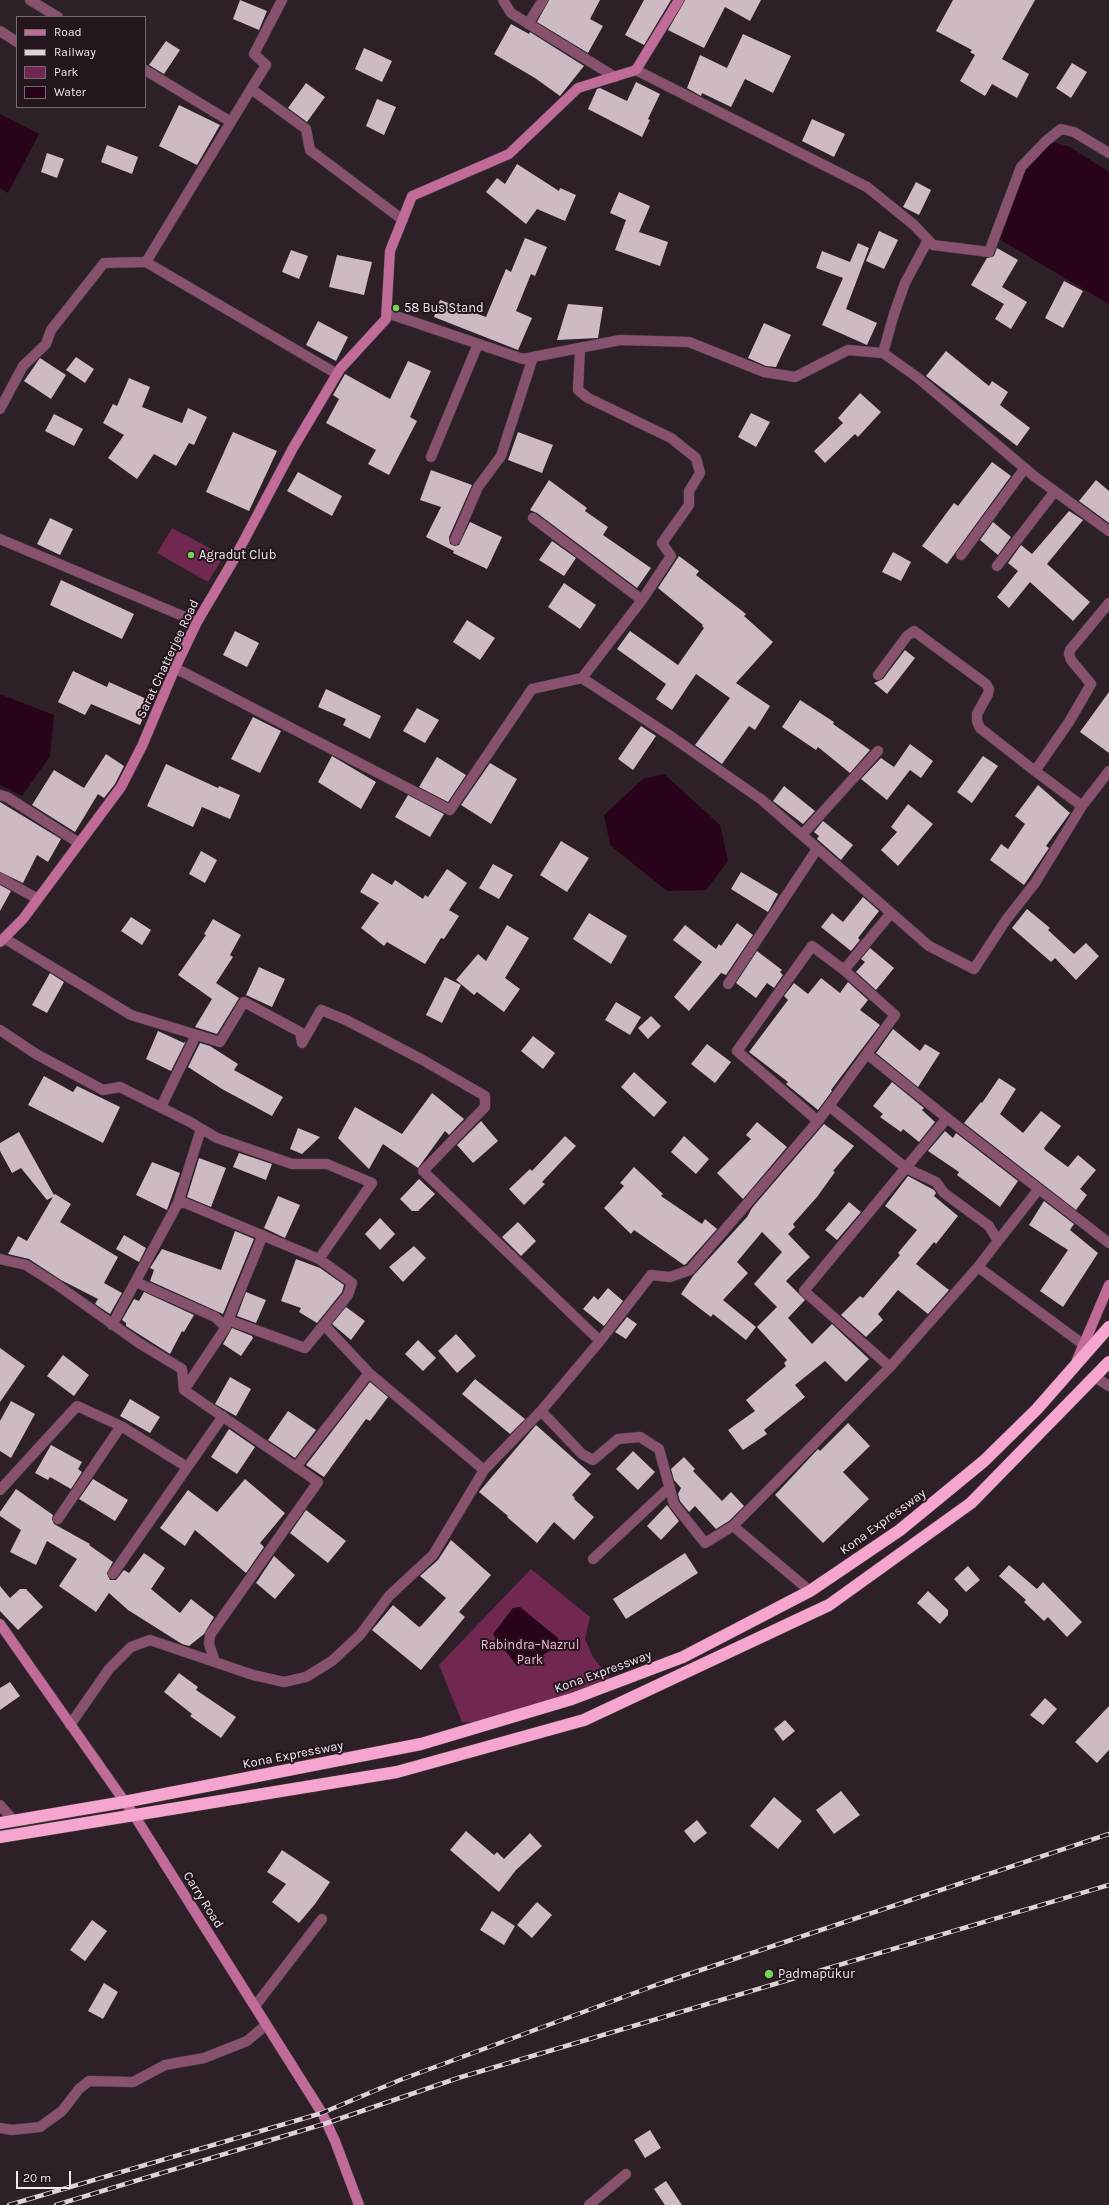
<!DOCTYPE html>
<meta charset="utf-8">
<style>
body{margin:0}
#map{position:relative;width:1109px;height:2205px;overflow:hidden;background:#2e2027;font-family:Karla,sans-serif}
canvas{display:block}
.legend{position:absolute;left:16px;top:16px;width:130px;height:92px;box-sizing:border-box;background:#24161d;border:1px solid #766a70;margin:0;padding:5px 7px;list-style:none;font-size:12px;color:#f2e8ed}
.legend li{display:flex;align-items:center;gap:8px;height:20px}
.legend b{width:20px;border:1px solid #766a70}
.scale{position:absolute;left:16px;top:2171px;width:55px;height:18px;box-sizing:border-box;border:2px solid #f2e8ed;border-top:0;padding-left:5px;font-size:12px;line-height:14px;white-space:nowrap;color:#f2e8ed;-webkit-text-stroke:3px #24161d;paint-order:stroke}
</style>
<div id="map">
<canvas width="1109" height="2205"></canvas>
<ul class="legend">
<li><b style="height:5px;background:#c06b98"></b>Road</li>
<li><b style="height:5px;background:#ddd3d8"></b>Railway</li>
<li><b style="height:11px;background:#702851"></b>Park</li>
<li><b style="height:11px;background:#29031a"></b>Water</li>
</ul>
<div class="scale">20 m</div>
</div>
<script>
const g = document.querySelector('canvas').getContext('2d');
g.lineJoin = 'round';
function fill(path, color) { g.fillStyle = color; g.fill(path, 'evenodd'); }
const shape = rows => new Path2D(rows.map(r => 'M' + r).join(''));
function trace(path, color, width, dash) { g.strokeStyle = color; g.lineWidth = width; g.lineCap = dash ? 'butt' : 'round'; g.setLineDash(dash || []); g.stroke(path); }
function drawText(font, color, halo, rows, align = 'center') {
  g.font = font + ' Karla,sans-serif'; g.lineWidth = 4; g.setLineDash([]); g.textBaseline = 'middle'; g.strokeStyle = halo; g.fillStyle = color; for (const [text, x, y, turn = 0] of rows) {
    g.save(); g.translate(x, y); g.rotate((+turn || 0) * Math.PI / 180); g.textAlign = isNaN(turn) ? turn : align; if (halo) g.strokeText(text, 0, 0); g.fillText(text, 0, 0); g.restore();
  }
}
fill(shape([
 [172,528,224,556,208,582,157,553],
 [531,1569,590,1617,585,1639,593,1657,613,1682,487,1723,462,1722,439,1665]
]), '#702851');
fill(shape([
 [0,114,39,134,8,193,0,188],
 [1050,141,1070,147,1109,172,1109,304,997,238,1026,168],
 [0,694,54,715,50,756,22,796,0,785],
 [664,774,720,825,728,861,706,890,667,891,610,845,604,815,643,779],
 [520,1607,558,1638,558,1646,538,1658,517,1666,493,1634,513,1608]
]), '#29031a');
fill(shape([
 [240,0,267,11,259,30,233,19],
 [549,0,600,0,590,19,603,26,588,53,537,22],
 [644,0,671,0,644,45,625,35],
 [685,0,761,0,750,21,725,7,704,48,668,30],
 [953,0,1035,0,1002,59,1029,74,1017,98,992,84,985,96,960,81,975,55,970,52,972,50,936,31],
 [511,24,529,34,530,32,584,66,560,96,535,78,494,54],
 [743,34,791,56,773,93,745,79,731,107,702,93,701,96,687,88,700,55,727,68],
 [166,41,180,50,164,74,149,65],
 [364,48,392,61,382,82,355,69],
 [1072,63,1087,72,1071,98,1056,88],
 [636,82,660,94,648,119,650,120,642,137,588,109,597,89,600,88,627,101],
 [306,83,325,97,307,122,288,108],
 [377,99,396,107,384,135,366,126],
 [179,105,220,125,197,165,159,146],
 [812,119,845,134,834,157,802,141],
 [107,145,138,157,132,174,101,162],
 [47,153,64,159,57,178,41,172],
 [517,164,559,191,560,188,576,195,565,221,537,209,526,224,486,192,497,178,505,184],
 [916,182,931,190,919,215,903,207],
 [619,192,650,206,639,232,668,242,660,266,615,250,626,220,610,213],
 [879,231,898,240,884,269,866,261],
 [525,238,547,247,535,276,531,274,516,311,532,318,518,350,434,317,440,300,486,317,506,269,511,272],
 [858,243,869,248,846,309,877,323,867,345,822,325,843,278,816,268,822,251,850,262],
 [997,248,1018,260,1002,287,1027,302,1011,329,995,319,1004,304,971,285,987,258,994,256],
 [291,250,308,256,299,279,282,272],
 [337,255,372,262,364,295,329,287],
 [1064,281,1083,291,1063,328,1045,318],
 [568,304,603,307,598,338,557,340],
 [318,321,348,337,336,361,306,345],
 [764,323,791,335,776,367,766,366,748,358],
 [946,351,989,386,992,381,1008,392,1000,405,1030,428,1017,446,926,376],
 [76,357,94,369,85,383,66,370],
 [40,358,66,375,51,399,24,381],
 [408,361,431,371,410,417,417,421,389,475,368,464,376,450,326,423,339,399,333,395,345,374,390,399],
 [129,378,150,387,142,407,182,423,188,408,207,417,194,445,189,443,176,466,154,454,137,479,108,458,124,435,103,423,113,404,117,406],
 [860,393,881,412,858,437,855,434,825,463,814,451,843,423,838,418],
 [751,413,770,422,756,447,738,437],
 [54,414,83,429,74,446,45,431],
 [233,432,277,451,249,511,206,492],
 [518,432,553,445,542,473,508,460],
 [992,462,1011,476,947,564,922,546,954,503,958,506],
 [431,470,472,485,449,537,450,544,455,546,459,545,470,522,502,537,487,569,453,553,454,551,426,537,441,507,420,500],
 [298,472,342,496,332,516,287,491],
 [549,480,587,508,585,511,608,527,603,535,651,568,637,588,537,513,530,510],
 [1096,480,1109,491,1109,523,1079,501],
 [1069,511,1083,520,1047,564,1090,602,1073,621,1030,582,1009,608,997,597,1018,571,1008,563,1021,545,1032,554],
 [50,518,73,529,60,555,37,544],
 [993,522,1011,537,998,555,980,540],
 [552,541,576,558,564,576,539,560],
 [893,552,911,562,901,581,882,572],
 [679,556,699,571,696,575,746,614,744,616,773,642,736,683,770,706,755,730,749,726,722,764,695,745,730,698,696,674,672,710,656,699,666,684,617,649,630,631,678,665,704,628,702,626,703,625,658,588],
 [61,580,134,614,122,639,50,605],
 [564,583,596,605,580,629,548,607],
 [467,620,495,638,480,660,453,642],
 [235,631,259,643,247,667,223,655],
 [905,650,915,658,887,694,874,683,883,679],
 [73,671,107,687,109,682,151,701,140,725,91,704,85,715,58,702],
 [326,689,381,716,370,739,343,725,346,719,318,707],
 [1109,692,1109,753,1080,732],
 [800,700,834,722,833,724,870,750,850,773,818,747,816,750,782,727],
 [417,708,439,720,425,743,403,731],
 [253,717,281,731,260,773,231,759],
 [641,726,656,736,633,770,618,759],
 [910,744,933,761,921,778,910,770,887,800,861,779,881,758,894,767],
 [106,754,124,766,115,784,104,798,98,794,75,832,32,805,54,770,84,788],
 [332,756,376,782,361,809,318,782],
 [983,756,998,766,972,803,957,792],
 [437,757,466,775,448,802,419,787],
 [490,763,517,779,491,824,461,805],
 [166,764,218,788,219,786,240,795,230,819,202,807,193,827,147,806],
 [1038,785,1070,813,1046,846,1049,848,1024,885,990,860,1001,844,1008,849,1025,824,1015,816],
 [784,786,815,811,803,824,773,801],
 [408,795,444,814,430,837,395,817],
 [0,802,61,839,48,862,37,855,23,883,0,872],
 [908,804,933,824,898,866,881,850,897,832,891,827],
 [823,821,853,845,841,860,817,839,819,836,814,832],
 [561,841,589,858,567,892,540,875],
 [201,851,217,860,205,883,189,874],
 [493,864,513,875,499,899,479,888],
 [447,869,467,883,449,910,459,916,444,939,441,938,425,964,387,942,384,946,361,928,379,903,360,892,372,873,392,885,395,880,423,899,425,895,428,897],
 [741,872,778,894,768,912,731,889],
 [0,885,11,891,0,911],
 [863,897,879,911,858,938,860,940,851,951,821,927,832,913,843,922],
 [1027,909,1050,928,1048,930,1074,954,1086,943,1099,956,1076,980,1055,958,1051,962,1012,928],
 [589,913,627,936,611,964,573,939],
 [131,917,151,930,142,945,121,931],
 [213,919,241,935,230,955,233,957,216,983,239,998,217,1034,195,1027,212,999,178,975,206,935,204,934],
 [737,923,753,935,726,975,721,973,689,1011,674,997,702,962,673,940,685,925,716,949,719,944,721,946],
 [507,925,529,938,505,978,520,989,504,1012,477,992,474,995,456,980,478,954,486,961],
 [870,948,894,968,876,990,856,972,865,962,861,959],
 [757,951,782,970,780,972,783,975,774,988,767,983,756,998,736,983],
 [259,967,285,979,272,1007,246,995],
 [50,973,64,982,47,1013,32,1005],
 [445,977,461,985,442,1023,426,1015],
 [821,978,840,993,848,982,868,1000,860,1010,880,1025,831,1090,832,1091,818,1110,786,1084,788,1082,749,1052,788,1000,784,996,794,983,808,994],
 [616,1002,641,1017,630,1035,605,1020],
 [651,1016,661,1026,648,1039,638,1028],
 [893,1029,920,1051,925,1044,940,1053,918,1087,876,1053],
 [158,1031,184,1043,186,1041,171,1071,146,1059],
 [533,1036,555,1053,543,1069,521,1051],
 [200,1043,210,1046,238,1064,234,1070,283,1097,272,1116,222,1089,188,1067],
 [707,1044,731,1062,715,1083,691,1064],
 [634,1072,667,1102,654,1117,621,1087],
 [44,1076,73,1092,77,1086,120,1107,103,1143,28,1105],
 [999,1078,1016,1089,1000,1114,1023,1133,1041,1111,1061,1126,1044,1148,1045,1150,1068,1167,1078,1155,1096,1170,1080,1189,1087,1195,1076,1210,964,1123,981,1102,982,1103],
 [892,1082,924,1108,922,1110,935,1122,919,1142,903,1129,901,1132,880,1117,883,1114,873,1106],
 [432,1093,464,1119,449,1135,445,1131,418,1168,383,1144,369,1169,338,1138,355,1107,402,1134],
 [481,1121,498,1141,473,1163,457,1145],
 [757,1122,787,1147,743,1199,717,1173,751,1139,746,1135],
 [824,1124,854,1146,833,1171,835,1172,817,1197,793,1224,795,1227,788,1234,810,1257,786,1281,805,1300,788,1318,812,1344,832,1324,869,1359,846,1382,825,1361,795,1385,805,1397,764,1430,767,1434,743,1450,728,1430,755,1411,746,1400,786,1366,784,1363,787,1360,757,1327,777,1307,754,1284,782,1252,762,1232,737,1262,748,1273,723,1300,756,1327,746,1340,713,1314,711,1317,681,1294,693,1276,747,1217,752,1208],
 [298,1128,320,1137,302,1154,290,1149],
 [945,1131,953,1138,956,1133,1018,1181,1000,1207,957,1175,959,1172,928,1151],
 [19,1132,54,1195,55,1194,71,1204,60,1222,118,1257,104,1283,122,1293,110,1314,95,1304,98,1299,61,1280,29,1259,8,1254,18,1236,27,1241,53,1197,47,1200,21,1168,12,1173,0,1151,0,1143],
 [565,1136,576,1146,542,1182,545,1184,524,1205,509,1189,530,1169,532,1171],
 [684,1136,709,1159,696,1174,671,1152],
 [239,1153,272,1164,266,1180,233,1167],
 [199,1158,226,1168,211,1207,187,1197],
 [152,1162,180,1173,167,1210,136,1195],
 [634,1167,663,1194,661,1196,702,1224,705,1219,717,1229,686,1264,684,1265,634,1230,631,1234,604,1208,624,1186,620,1183],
 [908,1176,934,1190,936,1193,934,1196,958,1216,936,1244,934,1242,916,1264,949,1290,928,1314,898,1290,878,1314,883,1320,866,1337,841,1315,860,1296,863,1298,900,1255,898,1253,917,1230,885,1206],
 [419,1179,435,1194,418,1211,412,1211,400,1199],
 [278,1196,300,1205,285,1238,264,1228],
 [1044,1201,1074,1224,1070,1230,1098,1253,1063,1307,1040,1291,1068,1250,1029,1225],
 [849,1202,861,1212,837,1240,825,1230],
 [380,1218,395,1234,380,1250,365,1234],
 [518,1222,536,1241,521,1256,502,1237],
 [235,1231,254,1239,223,1314,150,1281,154,1270,150,1268,162,1249,221,1270],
 [124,1235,146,1248,139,1262,116,1249],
 [414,1246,426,1258,403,1282,389,1267],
 [296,1259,320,1268,344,1285,342,1292,317,1323,299,1312,301,1308,281,1301],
 [608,1288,623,1301,604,1326,583,1309,594,1296,598,1300],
 [144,1292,194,1315,184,1332,182,1331,170,1354,126,1326,126,1323,122,1320,134,1299,139,1301],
 [246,1292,266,1300,256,1323,237,1316],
 [346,1307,365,1321,351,1340,332,1324],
 [627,1317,637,1324,626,1339,615,1332],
 [232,1328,252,1336,253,1338,241,1356,223,1344],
 [456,1334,476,1356,457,1373,438,1351],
 [418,1340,436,1358,423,1371,405,1354],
 [0,1348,25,1366,0,1402],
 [63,1355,89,1375,74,1396,47,1376],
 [230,1377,251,1389,236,1416,215,1404],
 [475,1379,525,1419,510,1434,462,1394],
 [370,1382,388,1397,370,1421,366,1419,324,1477,306,1465],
 [130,1399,160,1417,150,1433,120,1416],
 [11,1401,35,1414,11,1458,0,1451,0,1421],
 [288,1411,316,1430,295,1458,268,1440],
 [848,1423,870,1446,843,1472,869,1499,823,1543,775,1495,818,1449,820,1451],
 [536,1425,591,1474,572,1495,575,1498,574,1499,594,1517,574,1540,554,1522,537,1543,507,1517,508,1516,479,1492],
 [229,1429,255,1447,237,1474,211,1457],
 [51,1445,82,1462,78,1469,82,1472,71,1489,50,1477,48,1480,35,1473],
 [633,1451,655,1472,638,1490,616,1469],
 [684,1457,695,1469,693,1471,722,1501,731,1492,744,1506,729,1521,716,1529,695,1506,689,1512,680,1501,678,1494,681,1488,674,1480,671,1469],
 [93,1479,128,1500,115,1521,79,1499],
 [245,1479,285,1513,260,1543,264,1547,246,1573,195,1530,185,1546,160,1528,188,1490,217,1512],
 [16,1489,53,1515,52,1519,54,1524,90,1544,89,1545,113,1562,107,1573,110,1580,116,1580,124,1570,129,1573,144,1553,165,1568,151,1589,180,1613,191,1599,214,1617,204,1634,189,1646,182,1644,128,1610,109,1593,96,1612,59,1586,77,1559,47,1541,36,1565,10,1552,21,1530,0,1516,0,1512],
 [667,1505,679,1521,661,1540,647,1526],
 [306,1510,346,1541,328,1563,290,1533],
 [451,1540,491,1575,459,1612,465,1617,421,1670,372,1630,393,1605,419,1627,421,1626,446,1598,420,1576,438,1560],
 [685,1553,698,1573,626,1619,613,1599],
 [274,1556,295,1575,275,1599,256,1583],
 [1009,1565,1037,1589,1043,1582,1082,1622,1067,1637,1048,1617,1044,1621,1024,1602,1026,1600,999,1576],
 [968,1566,980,1580,966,1592,954,1579],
 [0,1586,10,1598,20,1589,26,1589,43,1607,18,1630,0,1611],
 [928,1591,948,1610,948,1615,940,1624,917,1603],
 [179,1673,198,1687,196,1690,236,1717,221,1738,190,1716,192,1714,164,1692],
 [10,1682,20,1696,0,1710,0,1688],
 [1045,1698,1057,1709,1043,1725,1030,1715],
 [1109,1706,1109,1750,1097,1763,1075,1742],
 [785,1720,795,1731,783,1741,774,1729],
 [841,1791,860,1815,834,1834,816,1810],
 [774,1797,802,1821,778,1849,750,1826],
 [697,1820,707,1833,694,1843,684,1831],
 [466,1831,494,1855,497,1852,504,1859,530,1833,542,1846,516,1870,499,1892,450,1850],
 [282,1850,330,1882,315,1904,299,1923,272,1902,286,1884,267,1872],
 [537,1902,552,1915,532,1938,517,1925],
 [492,1911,515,1926,504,1945,480,1930],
 [92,1920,107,1931,85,1961,70,1950],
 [104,1983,118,1992,103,2019,88,2011],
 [650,2130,661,2148,645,2158,634,2140],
 [666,2181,682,2205,665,2205,654,2189]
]), '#cebac3');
const street = shape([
 [30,0,58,17],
 [282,0,254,54,266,65,251,89,306,129,310,150,403,220],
 [503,0,511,13,615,77],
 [528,24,543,0],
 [0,31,17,42],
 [145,70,231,122],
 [636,70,867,187,914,225,933,245,989,252,1021,167,1046,141,1061,129,1074,132,1109,153],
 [251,89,146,262,337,374],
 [387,313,523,359,620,340,689,342,764,372,795,377,848,350,883,353,917,377,1034,476,1109,531],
 [580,348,578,390,588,398,671,438,696,458,700,473,689,491,689,505,662,543,671,556,642,600],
 [883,353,894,314,905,283,928,240],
 [0,409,23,366,46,344,51,330,104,263,146,262],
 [431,457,478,344],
 [533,518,642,600,582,678,669,735,762,800,929,946,974,969,1006,920,1035,883,1082,806,1035,771,1069,722,1091,684,1071,660,1069,654,1070,650,1109,603],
 [0,539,197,622],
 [455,540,478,487,501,456,533,357],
 [961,555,1025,468],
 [997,566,1055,491],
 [175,668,450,810,532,689,582,678],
 [878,675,907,636,914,631,986,684,989,689,988,694,977,714,977,721,980,728,1035,771],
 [0,795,7,797,79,843],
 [1082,806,1109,771],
 [802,835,878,751],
 [0,878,38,899],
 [4,938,131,1015,220,1042,244,1002,300,1032,302,1043,321,1010,346,1020,421,1059,485,1096,485,1107,423,1171,600,1341],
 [844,970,891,913],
 [728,984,817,849],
 [0,1030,36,1054,103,1090,120,1087,190,1122,217,1138,292,1164,327,1164,372,1183,319,1259],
 [829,1106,906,1168,936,1182,944,1193,989,1226,998,1241,978,1267,890,1367],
 [161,1107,196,1035],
 [947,1118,1109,1243],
 [201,1129,178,1203,185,1203,319,1259,352,1283,348,1295,305,1348,228,1320],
 [998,1241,1038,1190],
 [0,1259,26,1265,56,1284,139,1343,182,1369,184,1390],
 [978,1267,1084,1345],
 [136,1282,215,1317,226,1327,184,1390,318,1482,210,1635,209,1644,215,1662],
 [112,1325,178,1203],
 [226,1325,263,1235],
 [324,1325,369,1373,484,1470],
 [1095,1377,1109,1386],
 [541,1411,582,1454,593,1460,618,1439,640,1437,659,1449,674,1504,705,1543,733,1526,890,1367,804,1291,947,1118,867,1054],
 [296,1467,369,1373],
 [0,1490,77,1406,121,1426],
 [58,1519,121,1426,187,1467],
 [733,1526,810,1591],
 [593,1559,670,1487],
 [113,1574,223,1416],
 [70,1725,109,1669,131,1647,150,1640,253,1675,284,1682,306,1677,332,1661,360,1635,389,1596,433,1555,484,1470,541,1411,600,1341,651,1275,670,1277,690,1270,818,1121,895,1015,844,970,812,946,737,1051,818,1121],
 [0,1805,14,1821],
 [255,2006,322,1919],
 [0,2128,12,2130,40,2127,62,2111,79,2089,89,2081,133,2082,165,2065,204,2058,247,2041,266,2025],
 [589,2205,626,2174]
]);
const secondary = shape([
 [0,942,23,919,121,787,142,746,175,668,197,622,233,561,293,448,340,369,386,319,390,251,412,196,509,154,578,88,636,70,679,0],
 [1077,1360,1109,1285],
 [0,1624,134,1815,322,2113,335,2141,359,2205]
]);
const highway = shape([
 [0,1823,124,1802,421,1744,572,1699,683,1657,810,1591,900,1530,984,1461,1037,1409,1109,1327],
 [0,1837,397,1772,584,1720,829,1605,971,1503,1109,1362]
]);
trace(street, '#493c43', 11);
trace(secondary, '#493c43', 11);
trace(highway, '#493c43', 13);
trace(street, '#88526e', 10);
trace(secondary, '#c06b98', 10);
trace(highway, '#f6a5ce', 12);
const rail = shape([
 [9,2205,322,2113,400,2080,656,1985,1109,1834],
 [56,2205,327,2123,458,2078,1109,1885]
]);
trace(rail, '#ddd3d8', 4.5);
trace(rail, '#24161d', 3, [9]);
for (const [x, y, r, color] of [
 [396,308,4,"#79d157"],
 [191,555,4,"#79d157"],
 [769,1974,5,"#79d157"]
]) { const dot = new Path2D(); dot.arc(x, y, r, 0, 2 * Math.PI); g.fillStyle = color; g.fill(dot); trace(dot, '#24161d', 1.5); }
drawText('13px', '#f2e8ed', '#24161d', [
 ["58 Bus Stand",404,308],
 ["Agradut Club",199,555],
 ["Padmapukur",778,1974]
], 'left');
drawText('13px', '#f2e8ed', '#24161d', [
 ["Sarat Chatterjee Road",168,659,-65],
 ["Kona Expressway",883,1522,-36],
 ["Kona Expressway",603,1672,-20],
 ["Kona Expressway",293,1755,-11],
 ["Carry Road",203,1900,58]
]);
drawText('13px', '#f9b5d7', '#24161d', [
 ["Rabindra–Nazrul",530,1645],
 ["Park",530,1660]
]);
</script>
